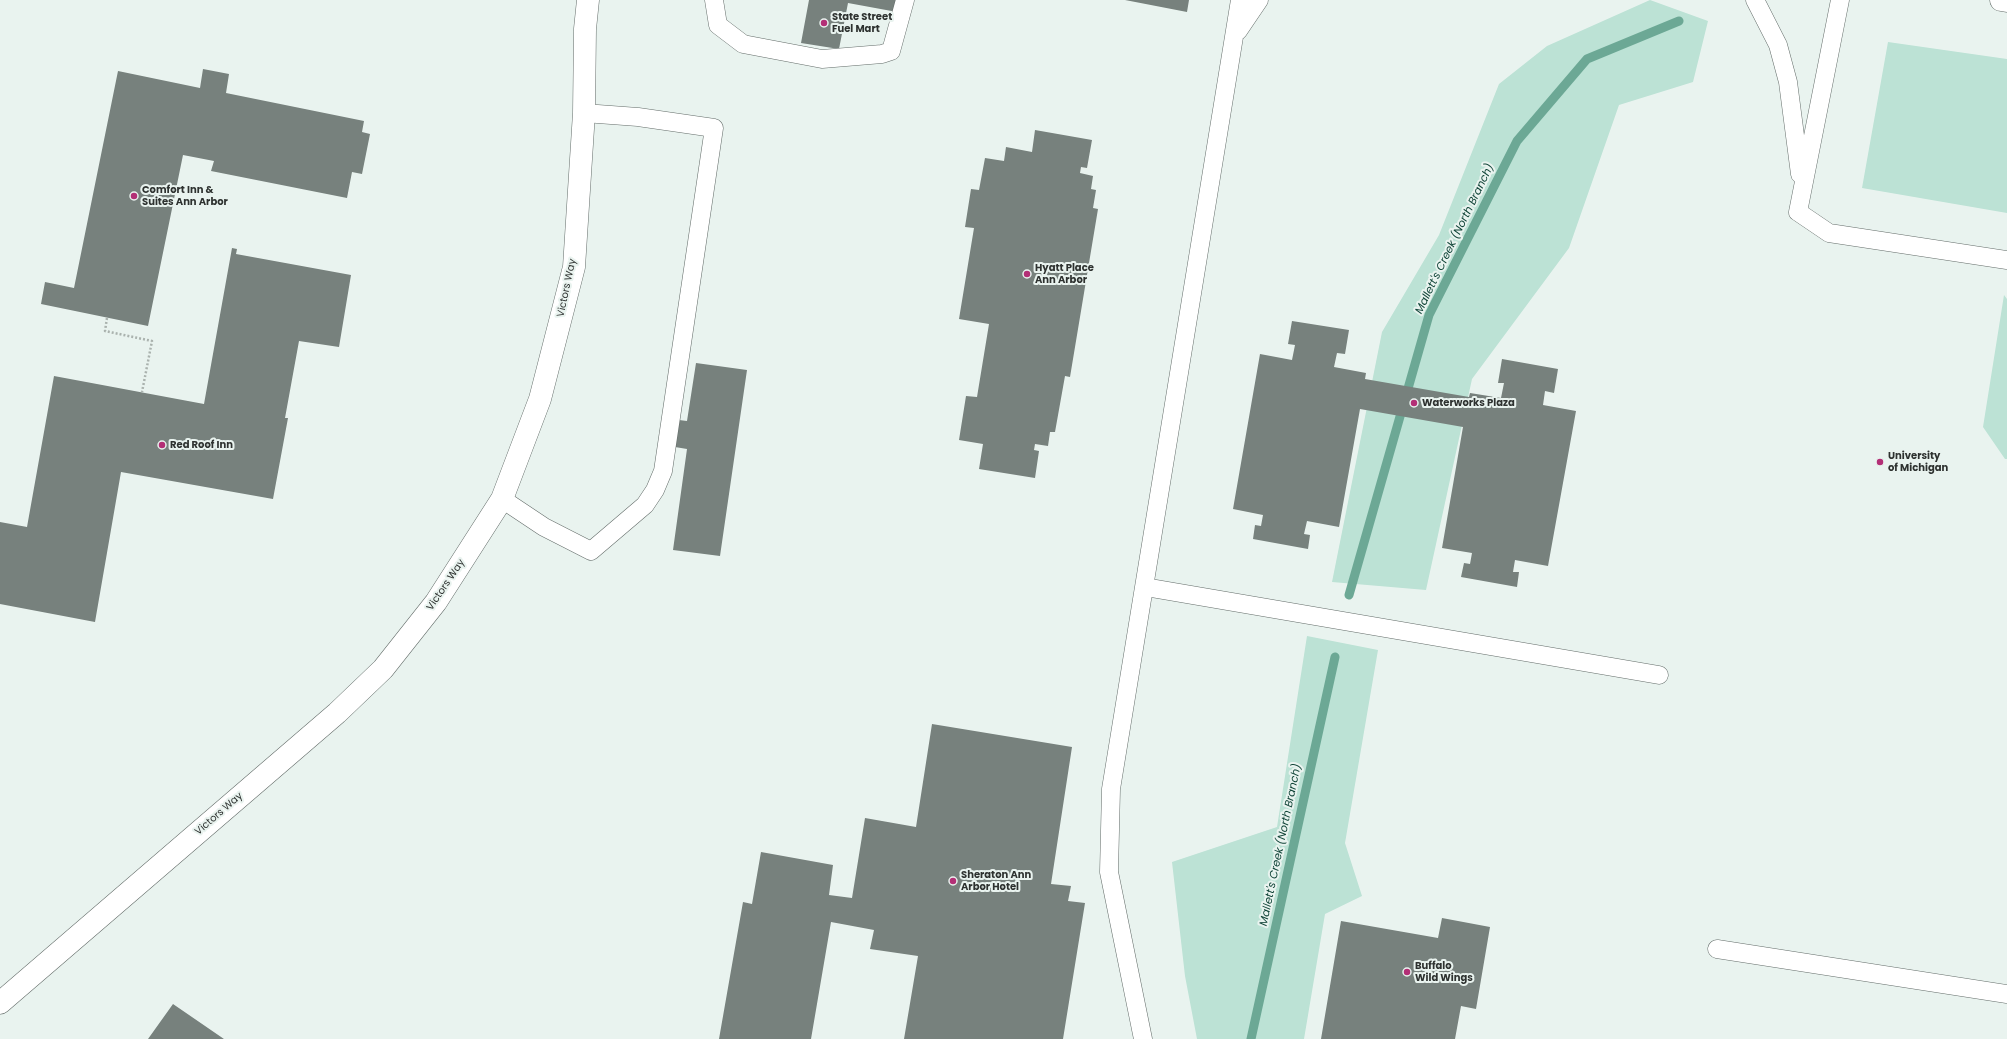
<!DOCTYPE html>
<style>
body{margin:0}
canvas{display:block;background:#e9f3ef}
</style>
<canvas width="2007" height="1039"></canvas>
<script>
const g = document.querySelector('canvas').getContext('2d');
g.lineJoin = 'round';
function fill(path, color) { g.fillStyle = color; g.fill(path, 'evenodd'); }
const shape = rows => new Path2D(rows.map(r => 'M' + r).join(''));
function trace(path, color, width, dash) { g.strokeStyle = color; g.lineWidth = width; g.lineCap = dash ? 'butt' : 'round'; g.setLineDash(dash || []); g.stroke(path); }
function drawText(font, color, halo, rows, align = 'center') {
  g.font = font + ' Poppins,sans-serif'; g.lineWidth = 4; g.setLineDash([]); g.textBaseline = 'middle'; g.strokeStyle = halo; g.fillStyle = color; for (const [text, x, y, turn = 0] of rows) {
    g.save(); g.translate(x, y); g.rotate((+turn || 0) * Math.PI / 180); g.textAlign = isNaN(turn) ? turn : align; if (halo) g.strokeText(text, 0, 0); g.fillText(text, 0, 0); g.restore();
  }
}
fill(shape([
 [1650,0,1708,21,1693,82,1619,105,1569,248,1472,379,1426,590,1332,582,1382,332,1439,235,1499,84,1547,46],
 [1888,42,2007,59,2007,213,1862,188],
 [2004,295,2007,299,2007,459,2005,459,1983,427],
 [1307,636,1378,650,1345,843,1362,896,1325,914,1304,1039,1197,1039,1185,976,1172,862,1277,827]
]), '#bce2d5');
trace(shape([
 [1349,595,1429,315,1517,141,1587,59,1679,21],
 [1251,1039,1335,657]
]), '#6ca895', 9);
fill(shape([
 [809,0,899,0,897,12,848,3,839,49,801,43],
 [1125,0,1189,0,1187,12],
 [203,69,229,74,226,93,364,121,362,132,370,134,362,174,352,172,347,198,211,171,214,161,183,155,148,326,41,304,45,282,74,288,118,71,200,88],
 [1035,130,1092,140,1087,168,1081,167,1080,173,1093,176,1091,189,1096,190,1093,208,1098,209,1070,377,1065,376,1055,432,1050,432,1048,446,1035,444,1034,450,1039,451,1035,478,979,469,983,444,959,440,966,396,977,397,989,324,959,319,974,228,965,227,971,189,979,190,985,158,1004,161,1006,147,1032,152],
 [232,248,237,249,236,254,351,275,339,347,299,341,285,418,288,418,273,499,121,472,95,622,0,604,0,522,27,527,54,376,204,404],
 [1292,321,1349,330,1345,354,1337,353,1334,367,1366,373,1365,379,1469,397,1470,393,1501,398,1504,383,1498,383,1502,359,1558,369,1554,393,1545,391,1543,405,1576,411,1548,566,1515,560,1513,572,1519,572,1517,587,1461,577,1464,563,1470,564,1472,553,1442,548,1463,427,1360,409,1339,527,1307,521,1304,534,1310,535,1308,549,1253,539,1255,525,1261,526,1263,515,1233,509,1260,354,1292,360,1295,345,1288,344],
 [696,363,747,370,720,556,673,550,687,449,675,447,679,420,687,421],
 [932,724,1072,747,1051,884,1071,886,1068,901,1085,903,1063,1039,904,1039,918,956,870,949,874,930,831,922,811,1039,719,1039,743,902,752,904,761,852,833,865,829,895,852,898,865,818,916,827],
 [1442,918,1490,927,1476,1009,1461,1006,1455,1039,1321,1039,1341,921,1438,938],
 [173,1004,224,1039,148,1039]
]), '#77817d');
const service = shape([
 [714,0,718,25,743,44,822,59,882,54,891,51,905,0],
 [1755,0,1778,45,1788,82,1800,174],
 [1840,0,1798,212,1829,233,2007,260],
 [1238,31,1259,0],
 [502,499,544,527,591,551,645,505,655,490,663,471,714,128,638,117,584,113],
 [1145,587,1659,675],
 [1717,949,2007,994],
 [1143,1039,1109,872,1111,789,1240,0]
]);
const tertiary = shape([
 [0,1003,337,713,383,669,436,602,502,499,540,399,574,267,584,113,585,29,588,0]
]);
const secondary = shape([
 [2001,0,2007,1]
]);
trace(service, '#646d6a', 19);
trace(tertiary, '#646d6a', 23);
trace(secondary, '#646d6a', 23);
trace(shape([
 [107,318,105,331,152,341,142,392]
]), '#aab2ae', 2.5, [2, 2]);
trace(service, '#fff', 18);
trace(tertiary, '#fff', 22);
trace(secondary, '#fff', 22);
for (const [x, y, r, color] of [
 [824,23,4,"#b32f76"],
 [134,196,4,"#b32f76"],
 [1027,274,4,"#b32f76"],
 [1414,403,4,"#b32f76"],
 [162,445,4,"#b32f76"],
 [1880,462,4,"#b32f76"],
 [953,881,4,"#b32f76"],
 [1407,972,4,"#b32f76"]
]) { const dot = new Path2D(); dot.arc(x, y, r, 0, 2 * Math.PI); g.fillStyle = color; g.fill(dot); trace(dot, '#e9f3ef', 1.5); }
drawText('bold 10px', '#2e3230', '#e9f3ef', [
 ["State Street",832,17],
 ["Fuel Mart",832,29],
 ["Comfort Inn &",142,190],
 ["Suites Ann Arbor",142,202],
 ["Hyatt Place",1035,268],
 ["Ann Arbor",1035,280],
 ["Waterworks Plaza",1422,403],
 ["Red Roof Inn",170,445],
 ["University",1888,456],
 ["of Michigan",1888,468],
 ["Sheraton Ann",961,875],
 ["Arbor Hotel",961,887],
 ["Buffalo",1415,966],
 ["Wild Wings",1415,978]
], 'left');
drawText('10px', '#2e3230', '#e9f3ef', [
 ["Victors Way",567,288,-78],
 ["Victors Way",446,585,-56],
 ["Victors Way",219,814,-41]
]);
drawText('italic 11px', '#114538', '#e9f3ef', [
 ["Mallett's Creek (North Branch)",1455,239,-64],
 ["Mallett's Creek (North Branch)",1281,845,-78]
]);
</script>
